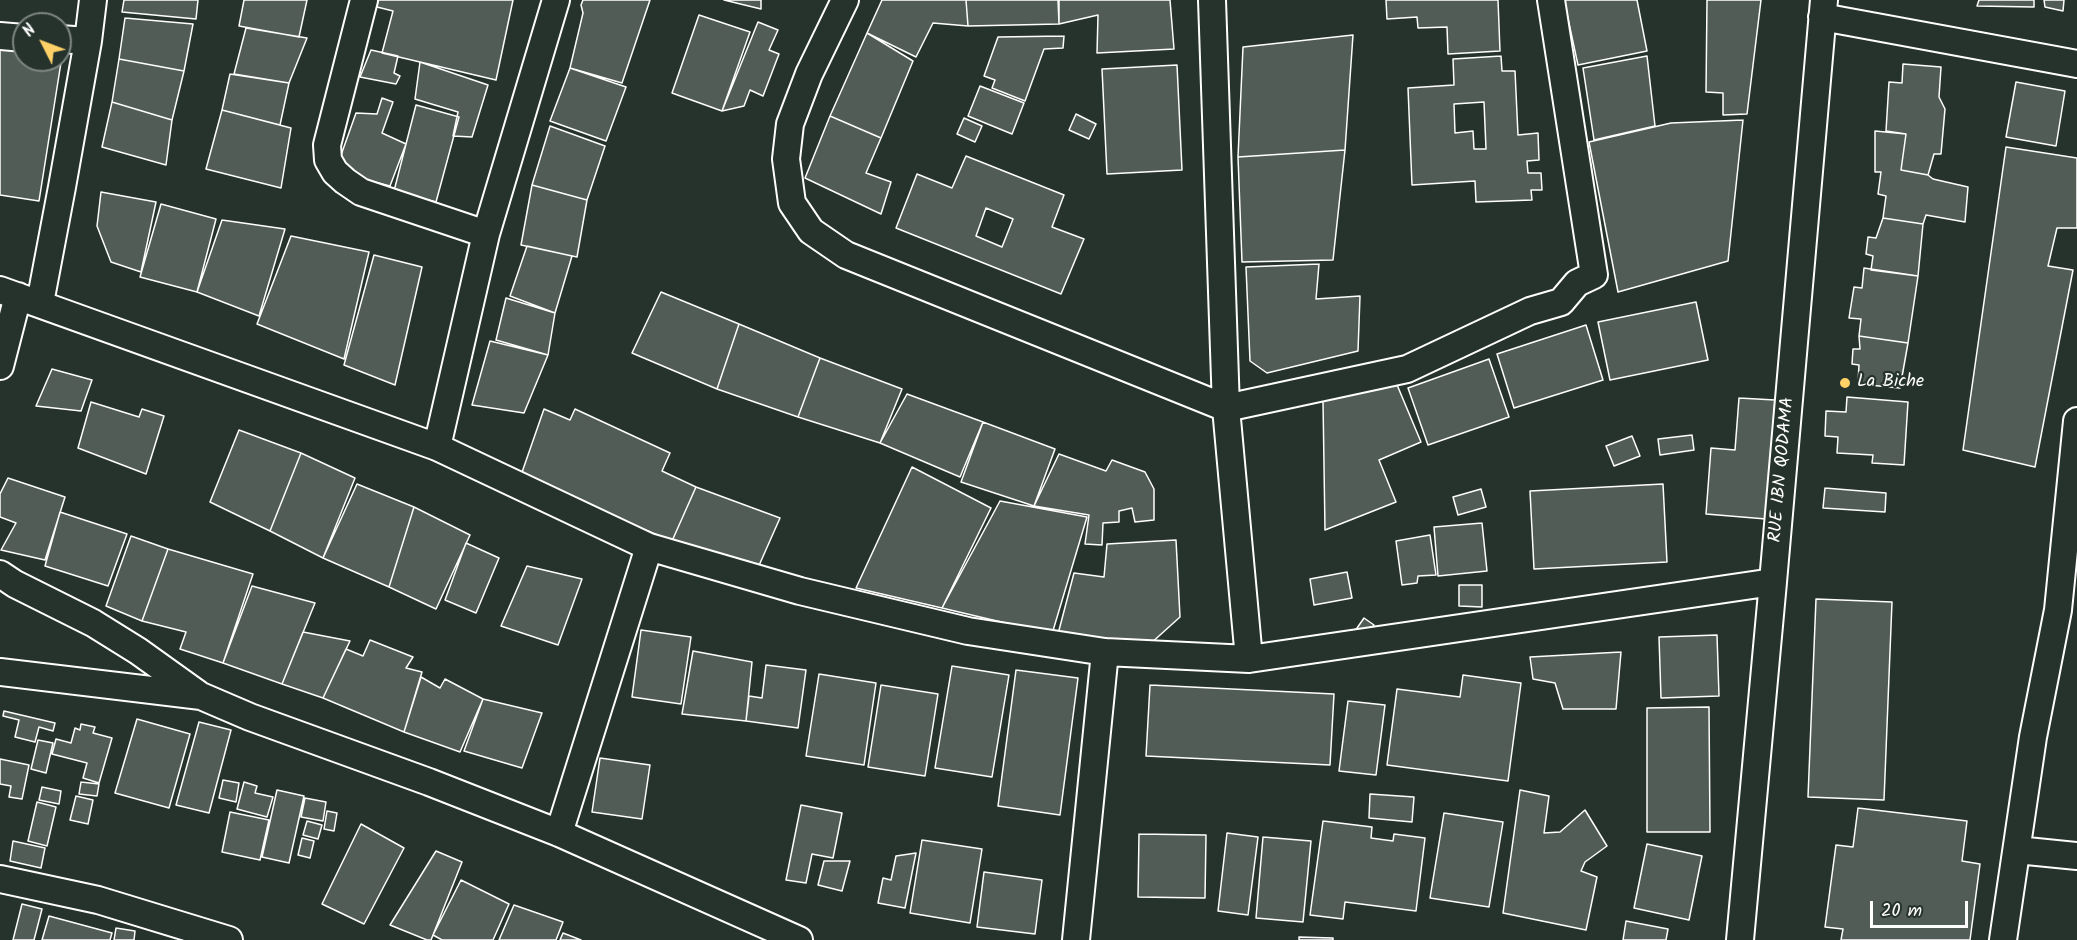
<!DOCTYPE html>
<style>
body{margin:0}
#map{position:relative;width:2077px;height:940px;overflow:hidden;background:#26332d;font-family:Kalam,sans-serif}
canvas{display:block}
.north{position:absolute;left:12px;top:12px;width:60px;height:60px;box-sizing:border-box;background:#26332d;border:2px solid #7d8581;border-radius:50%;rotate:312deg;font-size:16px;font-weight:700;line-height:24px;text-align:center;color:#fff}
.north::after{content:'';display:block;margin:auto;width:21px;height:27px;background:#ffd166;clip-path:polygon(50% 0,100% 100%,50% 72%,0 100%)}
.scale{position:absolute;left:1870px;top:901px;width:98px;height:27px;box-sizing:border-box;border:3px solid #fff;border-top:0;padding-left:8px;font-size:18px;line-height:21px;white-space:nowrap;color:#fff;-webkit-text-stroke:4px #26332d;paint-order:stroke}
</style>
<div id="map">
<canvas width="2077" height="940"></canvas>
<div class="north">N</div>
<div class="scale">20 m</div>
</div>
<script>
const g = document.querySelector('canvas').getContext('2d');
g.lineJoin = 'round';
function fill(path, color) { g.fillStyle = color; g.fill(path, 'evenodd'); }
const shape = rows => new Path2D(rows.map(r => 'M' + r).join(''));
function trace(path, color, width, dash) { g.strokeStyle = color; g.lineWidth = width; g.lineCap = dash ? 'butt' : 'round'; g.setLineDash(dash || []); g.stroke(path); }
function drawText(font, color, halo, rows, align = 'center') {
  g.font = font + ' Kalam,sans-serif'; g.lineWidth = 4.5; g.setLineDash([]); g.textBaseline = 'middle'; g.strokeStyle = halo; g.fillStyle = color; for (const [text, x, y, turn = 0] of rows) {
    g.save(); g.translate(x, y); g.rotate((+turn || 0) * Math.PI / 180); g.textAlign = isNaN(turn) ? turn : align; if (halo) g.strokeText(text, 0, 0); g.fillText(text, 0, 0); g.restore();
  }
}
const building = shape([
 [124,0,198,0,196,19,122,12,124,0],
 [244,0,307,0,299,37,239,26,244,0],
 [378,0,513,0,496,80,382,53,393,11,377,7,378,0],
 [583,0,650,0,622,83,570,68,583,13,581,5,583,0],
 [724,0,761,0,761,9,724,0],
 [882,0,966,0,968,26,933,23,916,57,867,33,882,0],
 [966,0,1058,0,1059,24,968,26,966,0],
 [1059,0,1170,0,1174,49,1097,53,1098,15,1059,24,1059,0],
 [1386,0,1498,0,1500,51,1448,54,1447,27,1418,28,1417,17,1387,19,1386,0],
 [1564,0,1637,0,1647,51,1578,65,1564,0],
 [1707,0,1761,0,1747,114,1723,115,1723,93,1706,92,1707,0],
 [1979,0,2034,0,2034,7,1977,6,1979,0],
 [2044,0,2064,0,2063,11,2045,7,2044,0],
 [699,15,750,32,722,111,672,93,699,15],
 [125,18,193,24,184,71,119,59,125,18],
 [758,22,778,30,769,50,779,54,763,96,750,90,744,106,722,111,758,22],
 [246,28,307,38,289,83,234,74,246,28],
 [867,33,913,61,881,138,830,116,867,33],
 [1353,35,1345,150,1238,157,1243,47,1353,35],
 [1064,36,1063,48,1044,49,1025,101,992,88,995,80,984,76,998,37,1064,36],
 [0,40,24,44,24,60,60,60,60,50,63,50,39,201,0,195,0,40],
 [371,50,398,56,394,73,400,76,396,84,360,77,371,50],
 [1501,56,1502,71,1515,71,1518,135,1538,133,1539,160,1527,161,1528,173,1541,173,1542,190,1531,190,1532,200,1476,202,1475,181,1412,185,1408,88,1454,85,1453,59,1501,56],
 [1484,102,1486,149,1474,149,1473,131,1455,133,1454,104,1484,102],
 [1647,56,1655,126,1594,140,1583,68,1647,56],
 [119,59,184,71,172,120,112,102,119,59],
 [420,62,488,85,472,137,453,136,458,112,415,99,420,62],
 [1903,64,1941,67,1939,97,1945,109,1941,154,1934,154,1928,175,1901,170,1906,134,1886,131,1889,82,1902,83,1903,64],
 [1177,65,1182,170,1107,174,1102,69,1177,65],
 [570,68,626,87,606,141,550,121,570,68],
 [230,74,289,83,280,125,222,110,230,74],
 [2016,82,2065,91,2056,146,2006,137,2016,82],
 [980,86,1024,103,1012,134,968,116,980,86],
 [382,98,393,102,382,133,406,144,390,186,335,172,356,113,377,114,382,98],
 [112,102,172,120,166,165,102,147,112,102],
 [416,105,459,117,436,202,394,191,416,105],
 [222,110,291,128,281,188,206,169,222,110],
 [1076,114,1096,124,1089,139,1069,130,1076,114],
 [830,116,881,138,866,173,891,182,881,214,805,178,830,116],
 [964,118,982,126,975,142,957,134,964,118],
 [1743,120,1728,261,1618,292,1589,142,1671,123,1743,120],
 [550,126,605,146,587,200,532,185,550,126],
 [1875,131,1906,134,1901,170,1928,175,1933,179,1968,187,1965,222,1926,215,1923,224,1883,218,1886,196,1878,194,1881,172,1875,172,1875,131],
 [2006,147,2077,158,2077,228,2057,228,2048,266,2073,270,2035,467,1963,450,2006,147],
 [1345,150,1333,260,1242,262,1238,157,1345,150],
 [966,156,1064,195,1052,227,1084,239,1061,294,896,228,917,174,952,188,966,156],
 [986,208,1013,219,1002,247,976,236,986,208],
 [532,185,587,200,577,257,521,245,532,185],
 [101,192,156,202,141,272,111,262,97,226,101,192],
 [161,204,216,219,197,292,140,277,161,204],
 [1883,218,1923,224,1918,276,1871,270,1873,256,1866,254,1868,237,1876,238,1883,218],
 [222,220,285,229,259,316,197,292,222,220],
 [291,236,369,252,344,359,257,324,291,236],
 [527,246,572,256,555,313,510,296,527,246],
 [374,255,422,267,395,385,344,365,374,255],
 [1319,264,1316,299,1360,296,1358,351,1267,373,1250,361,1246,267,1319,264],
 [1864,268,1918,276,1908,343,1859,336,1861,319,1849,318,1854,287,1862,288,1864,268],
 [661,292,739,324,717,389,632,353,661,292],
 [506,298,555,313,548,355,496,340,506,298],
 [1696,302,1708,360,1610,380,1598,322,1696,302],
 [739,324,820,358,798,417,717,389,739,324],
 [1586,325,1603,380,1514,408,1497,354,1586,325],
 [1859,336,1908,343,1900,388,1858,384,1859,365,1852,364,1853,349,1860,349,1859,336],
 [490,341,548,355,524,413,472,405,490,341],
 [820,358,902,389,880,443,798,417,820,358],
 [1489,359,1509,417,1428,445,1408,388,1489,359],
 [52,369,92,380,81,411,36,406,52,369],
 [1395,380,1421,442,1379,460,1396,502,1325,530,1323,401,1395,380],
 [907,394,983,422,960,477,880,443,907,394],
 [1847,397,1908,402,1904,465,1872,463,1873,455,1837,453,1838,437,1825,436,1826,411,1846,412,1847,397],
 [1739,398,1775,400,1766,519,1706,514,1711,448,1735,450,1739,398],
 [91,402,139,417,142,409,164,416,146,474,78,448,91,402],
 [544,409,570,420,575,409,670,453,662,471,696,487,672,541,520,478,544,409],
 [983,422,1055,449,1034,506,961,482,983,422],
 [239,430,301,453,270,531,210,502,239,430],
 [1692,435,1694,450,1660,455,1658,439,1692,435],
 [1632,436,1640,456,1614,466,1606,446,1632,436],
 [301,453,355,478,323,558,270,531,301,453],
 [1059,454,1106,471,1112,460,1145,472,1154,489,1154,520,1135,522,1132,508,1119,511,1119,522,1103,523,1102,545,1085,544,1089,515,1034,506,1059,454],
 [912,467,991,508,942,608,856,588,912,467],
 [8,478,65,497,45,560,1,550,16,523,0,517,0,494,8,478],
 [357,484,414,507,389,587,323,558,357,484],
 [1663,484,1667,562,1534,569,1530,491,1663,484],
 [696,487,780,518,757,570,672,541,696,487],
 [1825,488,1886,493,1885,512,1823,508,1825,488],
 [1481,489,1486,507,1458,515,1453,497,1481,489],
 [1000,501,1087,517,1052,634,942,608,1000,501],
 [414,507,470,535,436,609,389,587,414,507],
 [60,512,127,534,108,586,45,566,60,512],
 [1482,523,1487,571,1438,576,1434,527,1482,523],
 [1430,535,1436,575,1418,576,1417,583,1402,585,1396,541,1430,535],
 [131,536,168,549,142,621,106,606,131,536],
 [1176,540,1180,617,1149,645,1058,634,1074,573,1104,577,1107,544,1176,540],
 [466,543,499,558,476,613,445,600,466,543],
 [168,549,253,574,223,663,180,649,186,632,142,621,168,549],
 [527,566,582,579,558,645,501,626,527,566],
 [1347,572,1352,598,1314,605,1310,579,1347,572],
 [1459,585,1482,585,1482,607,1459,606,1459,585],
 [252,586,315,603,282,684,223,663,252,586],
 [1816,599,1892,602,1884,800,1808,797,1816,599],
 [1364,618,1374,625,1365,638,1355,631,1364,618],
 [641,630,691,637,681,704,632,697,641,630],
 [303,632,350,641,323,698,282,684,303,632],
 [1717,635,1719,696,1661,698,1659,637,1717,635],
 [370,640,413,657,406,668,422,672,404,732,323,698,346,649,363,656,370,640],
 [693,651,752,662,746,721,682,714,693,651],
 [1621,652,1616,709,1563,709,1555,683,1533,679,1530,657,1621,652],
 [766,665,806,670,798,728,746,721,749,696,762,698,766,665],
 [952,666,1009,675,992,777,935,768,952,666],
 [1016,670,1078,678,1060,815,998,806,1016,670],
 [819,674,876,683,864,765,806,756,819,674],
 [1463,675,1521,683,1508,781,1387,765,1397,689,1460,697,1463,675],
 [421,677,440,688,445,679,483,699,460,752,404,732,421,677],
 [881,685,938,694,925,776,868,767,881,685],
 [1150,685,1334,694,1330,765,1146,756,1150,685],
 [483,699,542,713,522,768,464,751,483,699],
 [1348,701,1385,705,1376,775,1339,771,1348,701],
 [1709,707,1710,832,1647,832,1647,708,1709,707],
 [4,711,55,723,53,731,39,727,35,742,15,737,19,720,3,716,4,711],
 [137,719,190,734,169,808,115,793,137,719],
 [199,722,231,730,209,813,176,805,199,722],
 [81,724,95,727,93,733,112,738,99,783,83,778,87,763,52,754,56,739,71,743,75,728,80,730,81,724],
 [38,740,53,743,46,773,31,769,38,740],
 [600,758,650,765,642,819,592,812,600,758],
 [0,759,29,765,22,799,9,797,11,786,0,784,0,759],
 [223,780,239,783,236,802,219,798,223,780],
 [81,782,99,784,97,796,79,794,81,782],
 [244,782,257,786,255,793,273,797,267,817,237,809,244,782],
 [42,787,61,791,59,804,39,800,42,787],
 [277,790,304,796,289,863,262,857,277,790],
 [1520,790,1549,796,1544,833,1560,832,1585,810,1607,846,1585,862,1581,871,1597,877,1586,930,1503,913,1520,790],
 [1370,794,1414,797,1412,822,1369,818,1370,794],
 [76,796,93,800,88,824,70,820,76,796],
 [305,798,326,802,323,821,301,817,305,798],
 [37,802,56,807,47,846,28,841,37,802],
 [801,805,842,813,833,858,812,854,806,883,786,880,801,805],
 [1858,808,1967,821,1962,861,1980,864,1970,940,1841,940,1843,929,1825,927,1836,845,1853,847,1858,808],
 [327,811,337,813,334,831,324,829,327,811],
 [230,812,269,820,260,860,222,852,230,812],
 [1444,813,1503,822,1489,907,1430,898,1444,813],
 [307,821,322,825,318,839,303,835,307,821],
 [1323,821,1372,827,1371,838,1393,841,1394,834,1425,838,1416,911,1345,902,1343,919,1310,915,1323,821],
 [361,824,404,848,364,924,322,904,361,824],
 [1227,833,1258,837,1248,915,1218,911,1227,833],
 [1139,834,1206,835,1205,898,1138,897,1139,834],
 [1263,837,1311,841,1303,922,1256,918,1263,837],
 [302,838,314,841,310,858,298,855,302,838],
 [922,840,982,849,970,923,910,913,922,840],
 [13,841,45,848,41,868,10,861,13,841],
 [1647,844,1702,856,1689,920,1634,908,1647,844],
 [436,851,462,862,431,940,427,940,390,925,436,851],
 [916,853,905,908,878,903,883,878,891,880,896,856,916,853],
 [824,861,850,861,842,891,818,885,824,861],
 [984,872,1042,880,1035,934,977,927,984,872],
 [461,880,509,904,493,940,442,940,433,935,461,880],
 [22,904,42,909,34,940,13,940,22,904],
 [514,905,563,922,556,940,499,940,514,905],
 [49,916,112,933,110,940,42,940,49,916],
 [1626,921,1668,929,1666,940,1623,940,1626,921],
 [116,928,135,931,134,940,114,940,116,928],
 [563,933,581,940,560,940,563,933],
 [1299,937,1333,938,1333,940,1299,940,1299,937]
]);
fill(building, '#515c57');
trace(building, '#fff', 1.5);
const minor = shape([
 [364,0,327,145,328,160,335,172,345,181,361,192,486,234],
 [845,0,809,74,790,124,786,159,792,203,811,231,846,255,1226,408,1407,369,1530,311,1561,302,1577,283,1594,275,1551,0],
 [1212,0,1226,408,1249,659],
 [1822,17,2077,64],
 [0,36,24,38],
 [60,39,88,41],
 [0,290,437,447,649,547,800,591,968,631,1105,652,1249,659,1773,582],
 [40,303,62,187,88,41,93,0],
 [0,366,18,296],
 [437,447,486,234,556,0],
 [0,574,15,584,93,623,138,651,198,694],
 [0,672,201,696,250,717,429,782,559,833,799,940],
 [559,833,649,547],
 [2017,850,2077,856],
 [0,879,98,900,229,940],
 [1076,940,1105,652],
 [1740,940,1773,582,1824,0],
 [2003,940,2033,737,2058,610,2077,421]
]);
trace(minor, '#fff', 30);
trace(minor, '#26332d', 26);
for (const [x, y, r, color] of [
 [1845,383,6,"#ffd166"]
]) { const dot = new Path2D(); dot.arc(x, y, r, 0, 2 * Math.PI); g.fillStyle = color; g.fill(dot); trace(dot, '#26332d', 2); }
drawText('18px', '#fff', '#26332d', [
 ["La Biche",1857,383]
], 'left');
drawText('18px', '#fff', '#26332d', [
 ["RUE IBN QODAMA",1783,470,-85]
]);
</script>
